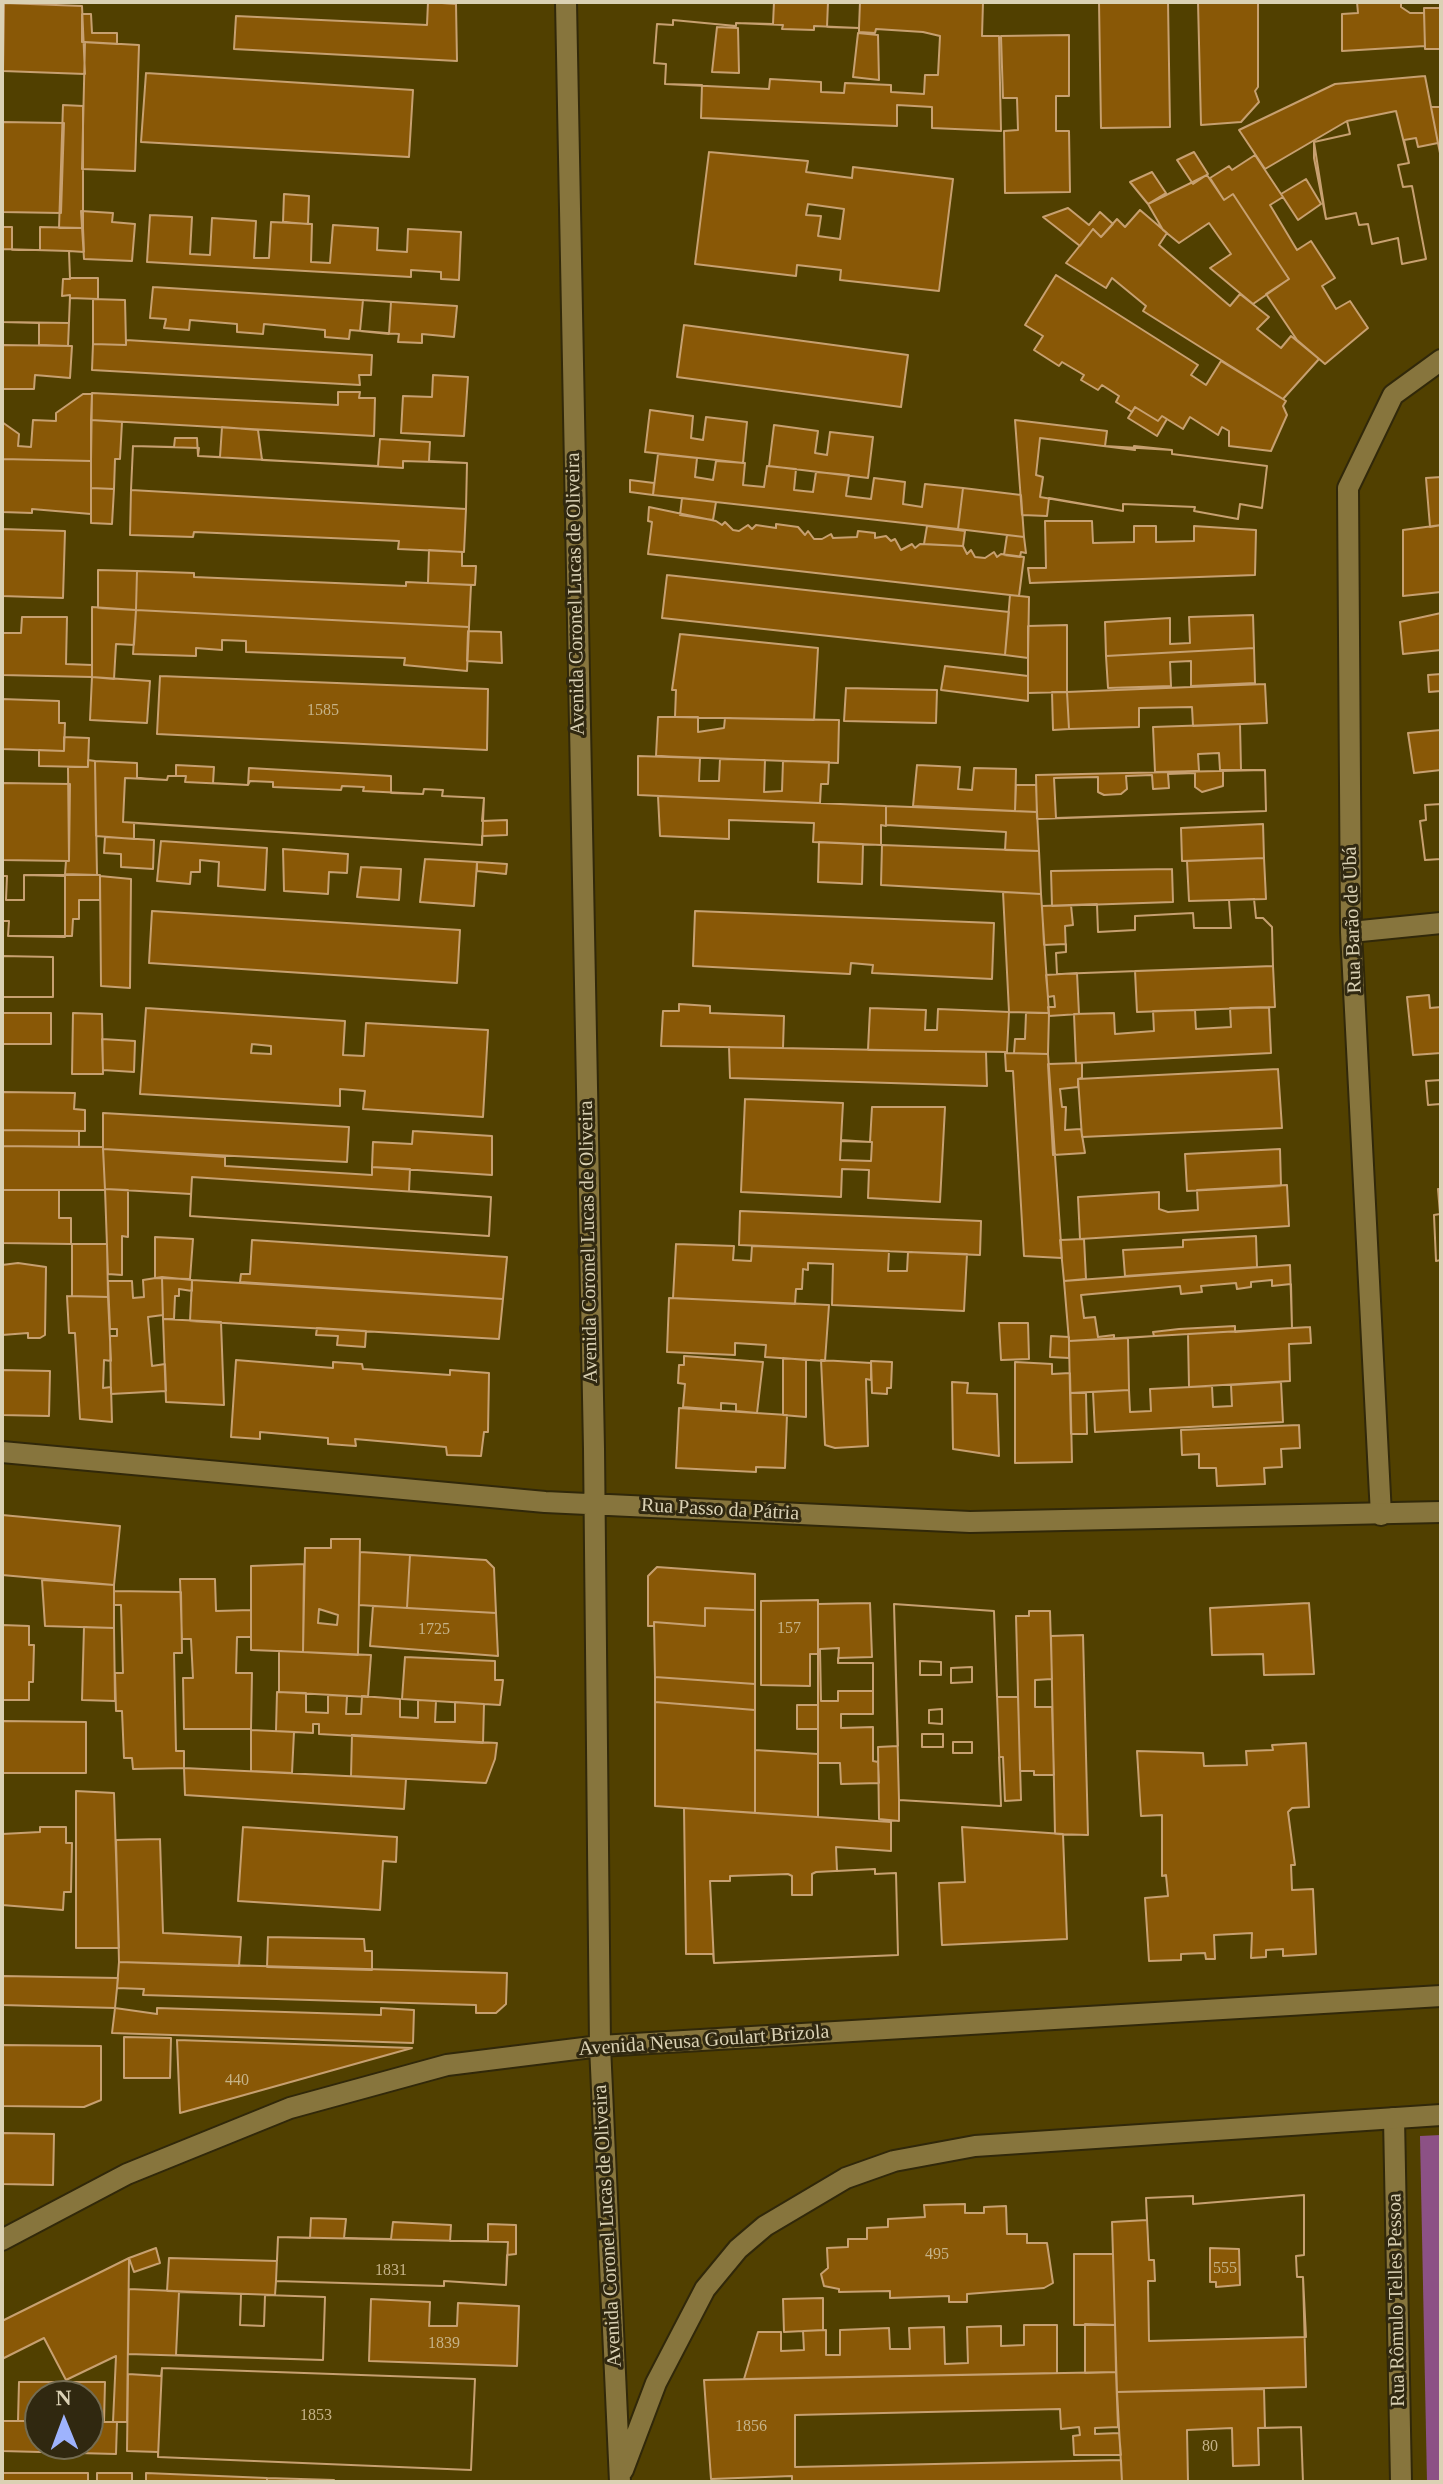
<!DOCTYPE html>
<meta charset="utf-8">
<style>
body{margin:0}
#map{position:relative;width:1443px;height:2484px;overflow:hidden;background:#514000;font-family:Georgia,serif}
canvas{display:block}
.frame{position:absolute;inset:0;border:4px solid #dad1b4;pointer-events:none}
.north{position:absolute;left:24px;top:2380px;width:80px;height:80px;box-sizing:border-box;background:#302810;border:2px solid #746c52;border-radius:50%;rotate:359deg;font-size:22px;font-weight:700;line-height:32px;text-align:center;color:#dad1b4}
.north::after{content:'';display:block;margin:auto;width:28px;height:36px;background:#9eb3fd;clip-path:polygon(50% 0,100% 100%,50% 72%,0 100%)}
</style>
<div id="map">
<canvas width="1443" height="2484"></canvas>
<div class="frame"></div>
<div class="north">N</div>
</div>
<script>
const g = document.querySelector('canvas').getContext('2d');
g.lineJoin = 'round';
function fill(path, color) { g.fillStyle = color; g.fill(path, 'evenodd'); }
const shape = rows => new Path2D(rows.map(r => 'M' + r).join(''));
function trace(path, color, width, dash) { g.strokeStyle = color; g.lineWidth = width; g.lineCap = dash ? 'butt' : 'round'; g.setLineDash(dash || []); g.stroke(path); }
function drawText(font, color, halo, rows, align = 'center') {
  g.font = font + ' Georgia,serif'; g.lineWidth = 6; g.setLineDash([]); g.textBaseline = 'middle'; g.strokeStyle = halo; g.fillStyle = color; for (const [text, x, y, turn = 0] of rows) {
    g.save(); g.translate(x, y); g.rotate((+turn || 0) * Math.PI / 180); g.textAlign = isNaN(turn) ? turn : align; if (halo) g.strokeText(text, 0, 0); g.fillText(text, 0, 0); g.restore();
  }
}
fill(shape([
 [1441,2135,1441,2482,1427,2482,1420,2136]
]), '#8c5185');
const building = shape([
 [428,2,456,4,457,61,234,49,236,16,427,25,428,2],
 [774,2,828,2,827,27,859,28,860,2,983,2,982,36,999,36,1001,131,932,128,932,107,897,105,897,126,701,118,702,85,665,84,666,64,654,63,657,24,673,25,673,20,736,26,736,23,773,24,774,2],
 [1099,2,1168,2,1170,127,1101,128,1099,2],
 [1198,2,1258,2,1258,87,1255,91,1259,102,1241,122,1201,125,1198,2],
 [1357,2,1401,2,1401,7,1410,13,1424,13,1425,46,1342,51,1342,14,1358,13,1357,2],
 [4,3,82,6,85,74,3,71,4,3],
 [1424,8,1441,8,1441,49,1425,49,1424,8],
 [82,14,91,14,92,33,117,33,117,44,82,42,82,14],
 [673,20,736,26,736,23,783,25,782,29,814,30,814,26,859,28,859,32,875,33,876,29,923,32,940,36,938,75,925,75,924,94,891,92,891,85,845,83,844,93,821,92,821,82,770,79,769,89,665,84,666,64,654,63,657,24,673,25,673,20],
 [717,27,738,28,739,73,712,72,717,27],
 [858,33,878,35,879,80,853,77,858,33],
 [1069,35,1069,96,1056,96,1056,131,1069,131,1070,192,1005,193,1004,131,1018,130,1017,98,1003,98,1001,36,1069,35],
 [85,42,139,45,135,171,82,169,85,42],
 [146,73,413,90,409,157,141,142,146,73],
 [1425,76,1438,143,1418,147,1416,138,1404,140,1409,163,1398,165,1403,187,1412,186,1426,259,1402,264,1398,238,1372,244,1368,224,1359,225,1356,213,1326,219,1314,142,1350,134,1347,121,1265,169,1239,130,1335,84,1425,76],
 [63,105,83,106,83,228,59,228,63,105],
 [1431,107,1441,107,1441,158,1438,143,1431,107],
 [1396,111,1409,163,1398,165,1403,187,1412,186,1426,259,1402,264,1398,238,1372,244,1368,224,1359,225,1356,213,1326,219,1314,158,1314,142,1350,134,1347,121,1396,111],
 [2,122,64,123,61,213,2,212,2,122],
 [709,152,808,161,806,172,852,178,853,167,953,179,939,291,840,280,841,270,797,265,796,276,695,264,709,152],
 [1194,152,1208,174,1193,184,1177,160,1194,152],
 [1255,155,1283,197,1270,205,1297,250,1311,241,1335,278,1322,286,1336,309,1350,301,1368,328,1325,364,1297,340,1266,294,1289,279,1233,194,1224,200,1210,178,1229,166,1232,170,1255,155],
 [1152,172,1166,193,1148,204,1130,182,1152,172],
 [1207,175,1224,200,1233,194,1289,279,1253,304,1210,268,1231,254,1209,223,1179,243,1163,230,1148,204,1207,175],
 [1306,179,1321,204,1298,220,1281,194,1306,179],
 [284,194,309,196,308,224,283,222,284,194],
 [808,204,844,209,840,239,818,236,821,216,806,215,808,204],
 [1068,208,1089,225,1100,212,1113,224,1101,237,1093,229,1080,246,1043,217,1068,208],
 [1140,210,1167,233,1159,245,1230,306,1240,294,1269,317,1257,329,1281,348,1291,336,1319,359,1283,399,1143,311,1146,306,1112,278,1106,288,1066,263,1093,229,1101,237,1117,219,1125,227,1140,210],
 [81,211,113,213,112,222,135,224,132,261,84,259,81,211],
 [150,215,192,217,190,254,210,255,212,218,256,221,254,258,269,258,271,222,312,224,311,262,330,263,333,225,378,228,377,250,407,252,408,229,461,232,459,280,441,279,441,272,411,270,411,277,147,262,150,215],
 [2,227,12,227,12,250,40,250,40,227,83,228,84,252,69,251,70,278,98,278,98,299,70,298,68,346,39,345,39,323,2,322,2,227],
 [2,249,69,251,70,279,63,279,62,296,70,295,69,323,2,322,2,249],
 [1056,275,1198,365,1191,375,1206,385,1221,361,1286,401,1283,406,1287,415,1271,451,1229,446,1229,431,1222,427,1218,435,1190,417,1183,429,1162,416,1158,421,1135,407,1132,412,1116,402,1119,396,1102,385,1098,390,1081,380,1084,375,1062,362,1059,366,1034,350,1043,336,1025,325,1056,275],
 [153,287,457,306,454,337,422,334,422,343,398,342,399,334,350,330,349,339,325,337,325,330,264,324,263,334,237,332,237,324,190,320,189,330,164,328,166,319,150,318,153,287],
 [93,299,125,300,126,345,93,344,93,299],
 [363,300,391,302,389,334,360,331,363,300],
 [684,325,908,355,901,407,677,377,684,325],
 [126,340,372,355,371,375,359,375,360,385,92,370,93,344,126,345,126,340],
 [2,345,72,346,70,378,35,375,34,389,2,389,2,345],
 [433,375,468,377,464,436,401,433,403,396,432,397,433,375],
 [338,392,360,392,359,398,375,398,374,436,91,420,92,393,338,405,338,392],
 [83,394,92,394,91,461,2,459,2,422,19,434,18,446,31,447,33,420,56,421,56,413,83,394],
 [1135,407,1158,421,1162,416,1167,419,1157,436,1128,418,1135,407],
 [650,410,693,416,691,438,703,440,706,417,747,422,743,463,645,452,650,410],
 [91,420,122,422,120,459,115,459,114,489,91,488,91,420],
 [1015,420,1107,431,1105,446,1172,450,1172,454,1267,466,1262,508,1240,504,1238,519,1194,511,1195,507,1123,504,1123,511,1049,498,1047,516,1022,515,1015,420],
 [774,425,818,431,815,453,827,455,830,432,873,437,868,478,769,466,774,425],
 [222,427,258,430,262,460,378,466,380,439,430,442,429,461,467,463,466,509,131,490,133,446,174,447,175,438,197,438,198,456,220,457,222,427],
 [1040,438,1135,450,1134,446,1172,450,1172,454,1267,466,1262,508,1240,504,1238,519,1194,511,1195,507,1123,504,1123,511,1040,497,1043,477,1036,475,1040,438],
 [133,446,199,448,198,456,403,468,403,461,467,463,466,509,131,490,133,446],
 [658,454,697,458,695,477,713,480,716,461,745,463,743,485,764,487,767,466,796,469,794,490,813,492,816,472,849,475,846,496,871,499,874,478,905,482,903,504,922,507,925,484,963,488,958,529,653,495,658,454],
 [2,459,91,461,91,514,32,509,32,513,2,512,2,459],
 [1441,477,1441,525,1430,527,1426,478,1441,477],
 [630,480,654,483,653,495,630,492,630,480],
 [91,488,114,489,112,524,91,523,91,488],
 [963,488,1021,495,1024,537,958,529,963,488],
 [131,490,466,509,464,552,398,549,399,541,194,532,193,537,130,535,131,490],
 [682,498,716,502,713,520,680,515,682,498],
 [649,507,716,521,722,525,725,522,733,530,739,531,748,525,752,529,756,525,776,528,776,524,798,527,805,535,808,531,814,539,822,539,831,534,833,538,857,537,858,531,875,533,875,538,886,536,891,541,895,539,901,550,912,544,915,548,920,544,963,546,967,554,971,550,975,557,985,558,994,552,997,557,1001,554,1024,557,1019,596,648,554,652,522,648,521,649,507],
 [1045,521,1092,521,1093,543,1134,542,1134,526,1156,526,1156,542,1194,541,1194,526,1256,530,1255,575,1030,583,1028,568,1046,568,1045,521],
 [1441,525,1441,592,1403,596,1403,530,1441,525],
 [927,526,965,531,963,546,924,544,927,526],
 [2,529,65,531,63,598,2,596,2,529],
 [1007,535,1024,537,1026,553,1021,552,1020,557,1004,555,1007,535],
 [429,550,462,552,462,566,476,566,475,585,428,583,429,550],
 [98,570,137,571,136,610,98,608,98,570],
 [137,571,194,573,194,577,406,586,406,582,471,585,469,627,136,610,137,571],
 [667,575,1009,612,1005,655,662,618,667,575],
 [1010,595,1029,597,1028,658,1005,655,1010,595],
 [92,607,136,610,134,645,116,644,114,679,92,677,92,607],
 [136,610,469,627,467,671,404,665,405,658,246,652,246,641,222,640,222,650,196,648,196,656,133,654,136,610],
 [1441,613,1441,650,1403,654,1400,622,1441,613],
 [1253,615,1254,648,1106,656,1105,622,1170,618,1170,644,1190,643,1189,617,1253,615],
 [22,617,67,617,66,664,92,665,92,677,2,675,2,633,21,633,22,617],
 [1067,625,1067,692,1028,693,1028,626,1067,625],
 [468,631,501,632,502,663,467,661,468,631],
 [680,634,818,648,814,720,675,717,676,690,672,690,680,634],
 [1254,648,1255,683,1191,686,1191,661,1170,662,1171,686,1108,688,1106,656,1254,648],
 [945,666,1028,676,1028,701,941,690,945,666],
 [1441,674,1441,691,1429,692,1428,675,1441,674],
 [160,676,488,689,487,750,157,734,160,676],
 [92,677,150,681,147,723,90,720,92,677],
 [1265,684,1267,723,1193,726,1192,707,1139,708,1139,727,1069,729,1067,692,1265,684],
 [846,688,937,690,936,723,844,721,846,688],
 [1052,692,1067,692,1069,729,1053,730,1052,692],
 [2,699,59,701,59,723,65,723,64,751,2,749,2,699],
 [658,717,698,717,698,732,724,728,725,718,839,720,838,763,656,756,658,717],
 [1240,724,1241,770,1220,770,1219,753,1198,754,1199,771,1155,772,1153,727,1240,724],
 [1441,730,1441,770,1414,773,1408,733,1441,730],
 [64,737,89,738,88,767,39,766,39,750,64,751,64,737],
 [638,756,700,758,699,781,719,781,720,759,765,760,764,792,782,791,783,761,829,762,828,784,821,784,820,803,638,795,638,756],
 [88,760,95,761,97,875,65,874,66,861,69,861,68,767,88,767,88,760],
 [95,761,137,763,137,778,167,780,168,776,176,776,176,765,214,767,213,783,248,785,249,768,391,776,391,793,423,794,424,789,443,790,442,796,484,798,482,821,507,820,507,835,482,836,482,845,134,823,134,839,96,836,95,761],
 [917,765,960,767,958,789,972,790,974,768,1016,769,1015,811,913,806,917,765],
 [1223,770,1265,770,1266,811,1056,818,1054,778,1098,777,1098,792,1104,795,1121,794,1127,789,1126,776,1152,775,1153,789,1169,788,1168,774,1195,773,1195,787,1202,792,1223,786,1223,770],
 [1265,770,1266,811,1037,819,1036,775,1265,770],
 [168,776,186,776,185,782,248,785,250,781,273,782,273,787,341,790,342,786,364,787,363,791,423,794,424,789,443,790,442,796,484,798,482,845,123,822,125,778,167,780,168,776],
 [2,783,70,784,69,861,2,860,2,783],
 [1016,785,1036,785,1037,812,1015,811,1016,785],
 [658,796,886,806,886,826,881,825,881,845,813,842,814,823,729,820,729,839,660,836,658,796],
 [1441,804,1441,859,1425,860,1420,821,1426,820,1425,805,1441,804],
 [1441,804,1441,859,1425,860,1420,821,1426,820,1425,805,1441,804],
 [886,806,1037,812,1039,851,1005,850,1006,832,886,825,886,806],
 [1263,824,1264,858,1182,861,1181,828,1263,824],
 [105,837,154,840,153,869,121,867,121,854,104,853,105,837],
 [161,841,267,848,265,890,218,886,219,862,200,860,200,872,191,872,190,884,157,881,161,841],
 [819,842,863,844,862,884,818,882,819,842],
 [882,845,1039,851,1041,894,881,885,882,845],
 [283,849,348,854,347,873,329,872,328,894,284,891,283,849],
 [1264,858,1266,899,1189,901,1187,861,1264,858],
 [425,859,477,862,474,906,420,902,425,859],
 [477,862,507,864,506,874,477,871,477,862],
 [361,867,401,869,399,900,357,897,361,867],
 [1172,869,1173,902,1052,906,1051,871,1172,869],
 [24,875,65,876,65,937,8,936,9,921,2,921,2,876,7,876,6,900,24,900,24,875],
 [24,875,100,875,100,900,79,900,79,919,73,919,72,936,8,936,9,921,2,921,2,876,7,876,6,900,24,900,24,875],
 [100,876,131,879,130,988,101,986,100,876],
 [1003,892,1041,894,1049,1013,1009,1012,1003,892],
 [1254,899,1256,918,1263,918,1272,927,1273,966,1057,974,1056,953,1066,952,1065,926,1073,925,1071,905,1097,904,1098,932,1135,930,1135,916,1193,913,1194,928,1231,928,1229,900,1254,899],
 [1254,899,1256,918,1263,918,1272,927,1273,966,1057,974,1056,953,1066,952,1066,944,1044,945,1042,906,1097,904,1098,932,1135,930,1135,916,1193,913,1194,928,1231,928,1229,900,1254,899],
 [152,911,460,930,457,983,149,963,152,911],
 [695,911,994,923,992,979,872,973,873,965,851,963,850,974,693,966,695,911],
 [2,956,53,957,53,997,2,997,2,956],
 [2,956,53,957,53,997,2,997,2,956],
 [1273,966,1275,1007,1137,1012,1135,971,1273,966],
 [1077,973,1079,1014,1049,1016,1048,1007,1055,1007,1054,996,1048,997,1046,975,1077,973],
 [1429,995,1430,1008,1441,1007,1441,1053,1413,1055,1407,997,1429,995],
 [679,1004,710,1006,710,1013,784,1016,783,1048,661,1046,663,1011,679,1011,679,1004],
 [1269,1007,1271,1053,1076,1063,1074,1014,1114,1013,1115,1034,1154,1031,1153,1011,1195,1010,1196,1029,1231,1027,1230,1008,1269,1007],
 [146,1008,345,1021,343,1055,364,1056,366,1023,488,1030,483,1117,363,1109,365,1091,340,1089,340,1106,140,1094,146,1008],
 [252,1044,271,1046,271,1054,251,1053,252,1044],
 [870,1008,926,1010,925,1030,937,1030,938,1009,1009,1012,1007,1052,868,1050,870,1008],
 [2,1013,51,1013,51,1044,2,1044,2,1013],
 [73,1013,102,1014,103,1074,72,1074,73,1013],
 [1026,1013,1049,1013,1048,1054,1014,1053,1015,1039,1025,1039,1026,1013],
 [102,1039,135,1041,134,1072,103,1070,102,1039],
 [729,1047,986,1052,987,1086,730,1078,729,1047],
 [1005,1053,1048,1054,1062,1258,1024,1256,1013,1071,1006,1071,1005,1053],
 [1082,1063,1082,1078,1078,1079,1078,1087,1060,1089,1062,1107,1066,1107,1065,1130,1081,1129,1085,1153,1053,1155,1048,1064,1082,1063],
 [1278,1069,1282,1128,1082,1137,1078,1079,1278,1069],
 [1441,1080,1441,1122,1440,1104,1428,1105,1426,1081,1441,1080],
 [1441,1080,1441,1122,1440,1104,1428,1105,1426,1081,1441,1080],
 [2,1092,75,1093,74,1109,85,1110,85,1131,2,1130,2,1092],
 [745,1099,843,1103,841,1140,870,1142,872,1107,945,1107,940,1202,868,1198,869,1170,842,1169,841,1197,741,1192,745,1099],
 [103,1113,349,1127,347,1162,103,1149,103,1113],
 [2,1130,79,1131,79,1147,2,1146,2,1130],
 [413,1131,492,1136,492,1175,372,1167,373,1142,412,1144,413,1131],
 [841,1141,872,1142,871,1161,840,1160,841,1141],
 [2,1146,103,1147,105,1190,2,1190,2,1146],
 [103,1149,225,1157,225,1166,372,1175,372,1167,410,1169,409,1191,491,1197,489,1236,190,1216,191,1194,105,1189,103,1149],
 [1280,1149,1281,1186,1187,1191,1185,1154,1280,1149],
 [192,1177,491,1197,489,1236,190,1216,192,1177],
 [1287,1185,1289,1226,1080,1239,1078,1197,1159,1192,1159,1209,1168,1212,1198,1210,1197,1190,1287,1185],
 [105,1189,128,1190,128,1237,122,1236,122,1275,108,1274,105,1189],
 [1438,1189,1441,1189,1441,1260,1436,1261,1434,1215,1440,1214,1438,1189],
 [1438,1189,1441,1189,1441,1260,1436,1261,1434,1215,1440,1214,1438,1189],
 [2,1190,59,1190,59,1218,71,1218,71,1244,2,1243,2,1190],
 [740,1211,981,1221,980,1255,739,1245,740,1211],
 [1256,1236,1257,1267,1125,1276,1123,1250,1183,1247,1183,1240,1256,1236],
 [155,1237,193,1239,190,1279,155,1278,155,1237],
 [1084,1239,1086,1279,1064,1281,1060,1240,1084,1239],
 [252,1240,507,1257,503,1299,240,1282,241,1274,250,1274,252,1240],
 [72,1244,107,1244,108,1297,72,1296,72,1244],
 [676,1244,734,1246,733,1260,751,1261,752,1246,889,1251,888,1271,907,1271,908,1252,967,1254,964,1311,832,1305,833,1264,808,1263,808,1270,803,1269,802,1289,796,1289,795,1304,673,1298,676,1244],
 [18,1263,46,1267,45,1335,40,1338,28,1338,28,1333,2,1335,2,1265,18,1263],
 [1290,1265,1292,1328,1069,1341,1064,1281,1290,1265],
 [162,1277,192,1280,192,1291,179,1289,179,1296,175,1296,174,1319,163,1319,162,1277],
 [162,1277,163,1315,148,1317,152,1366,165,1364,166,1391,111,1394,110,1336,117,1336,117,1329,110,1329,108,1281,132,1281,133,1298,144,1297,143,1280,162,1277],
 [192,1280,503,1299,499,1339,190,1321,192,1280],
 [1272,1280,1272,1286,1291,1284,1292,1328,1235,1332,1235,1326,1179,1329,1153,1332,1154,1336,1114,1339,1114,1335,1098,1337,1095,1317,1084,1318,1081,1295,1180,1286,1181,1294,1202,1292,1201,1286,1236,1283,1237,1289,1251,1287,1251,1282,1272,1280],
 [67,1296,108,1297,111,1361,104,1360,103,1388,111,1387,112,1422,80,1419,75,1333,69,1333,67,1296],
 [669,1298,829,1305,825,1361,765,1357,766,1345,735,1343,735,1355,667,1352,669,1298],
 [163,1319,221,1322,224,1405,166,1402,163,1319],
 [999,1323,1028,1323,1029,1359,1001,1360,999,1323],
 [1310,1327,1311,1343,1289,1344,1290,1381,1189,1387,1188,1334,1310,1327],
 [317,1328,366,1331,365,1347,337,1345,338,1336,316,1335,317,1328],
 [1051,1336,1069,1337,1069,1358,1050,1357,1051,1336],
 [1128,1338,1129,1390,1070,1393,1069,1341,1128,1338],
 [684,1356,763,1362,757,1413,736,1411,736,1404,721,1403,721,1410,683,1407,685,1384,678,1383,679,1365,684,1365,684,1356],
 [783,1358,806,1360,806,1417,783,1415,783,1358],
 [236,1360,333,1368,333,1362,362,1364,363,1369,450,1375,450,1370,489,1373,488,1432,484,1432,481,1456,447,1455,446,1447,355,1439,356,1446,328,1444,328,1438,260,1432,260,1439,231,1437,236,1360],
 [821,1360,871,1363,871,1380,866,1379,868,1446,835,1448,825,1445,821,1360],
 [871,1361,892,1362,891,1388,887,1388,887,1394,872,1393,871,1361],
 [1015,1362,1052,1364,1052,1374,1070,1373,1072,1462,1015,1463,1015,1362],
 [2,1370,50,1371,49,1416,2,1415,2,1370],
 [952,1382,968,1383,967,1393,997,1394,999,1456,953,1449,952,1382],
 [1281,1382,1283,1422,1095,1432,1093,1392,1129,1390,1130,1412,1151,1411,1150,1389,1212,1386,1213,1407,1232,1406,1231,1385,1281,1382],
 [1070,1393,1086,1393,1087,1434,1071,1434,1070,1393],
 [679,1408,787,1415,785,1468,756,1467,756,1472,676,1468,679,1408],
 [1299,1425,1300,1448,1281,1449,1282,1467,1264,1468,1265,1484,1217,1486,1216,1468,1199,1468,1199,1454,1182,1455,1181,1430,1299,1425],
 [2,1515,120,1526,114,1585,2,1575,2,1515],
 [331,1539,360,1539,358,1655,303,1652,305,1548,331,1548,331,1539],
 [319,1609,338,1615,337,1625,318,1623,319,1609],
 [360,1552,410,1555,407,1608,359,1605,360,1552],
 [410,1555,486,1560,494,1568,496,1613,407,1608,410,1555],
 [304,1564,303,1652,251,1650,251,1566,304,1564],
 [657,1567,755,1574,755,1610,705,1608,705,1626,654,1622,654,1626,648,1626,648,1576,657,1567],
 [180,1579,215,1579,216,1611,251,1610,251,1637,237,1637,236,1673,252,1673,251,1729,184,1729,183,1678,193,1678,191,1639,182,1639,180,1579],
 [42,1580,114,1585,114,1628,45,1626,42,1580],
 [114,1591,181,1592,182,1653,174,1653,176,1751,184,1751,184,1768,133,1769,132,1758,124,1758,122,1711,116,1711,115,1673,123,1673,121,1605,114,1605,114,1591],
 [818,1600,818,1654,810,1654,810,1686,761,1685,761,1601,818,1600],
 [870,1603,872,1657,838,1658,838,1663,873,1663,873,1714,841,1714,841,1728,873,1727,873,1761,878,1762,879,1783,841,1784,840,1763,818,1763,818,1604,870,1603],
 [1309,1603,1314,1674,1264,1675,1263,1654,1212,1655,1210,1608,1309,1603],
 [894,1604,994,1611,997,1697,1018,1697,1021,1800,1005,1801,1003,1757,999,1757,1001,1806,899,1800,899,1821,879,1819,878,1747,898,1746,894,1604],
 [920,1661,941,1662,941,1675,920,1675,920,1661],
 [972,1667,972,1682,951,1683,951,1668,972,1667],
 [942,1709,942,1724,929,1723,929,1710,942,1709],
 [922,1734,943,1734,943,1747,922,1747,922,1734],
 [953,1742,972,1742,972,1753,953,1753,953,1742],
 [894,1604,994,1611,1001,1806,899,1800,894,1604],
 [920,1661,941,1662,941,1675,920,1675,920,1661],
 [972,1667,972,1682,951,1683,951,1668,972,1667],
 [942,1709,942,1724,929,1723,929,1710,942,1709],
 [922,1734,943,1734,943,1747,922,1747,922,1734],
 [953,1742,972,1742,972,1753,953,1753,953,1742],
 [373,1606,496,1613,498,1656,370,1646,373,1606],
 [705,1608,755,1610,755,1684,655,1677,654,1622,705,1626,705,1608],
 [1029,1611,1050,1611,1052,1679,1035,1680,1035,1707,1052,1707,1054,1775,1034,1775,1034,1771,1020,1771,1016,1616,1029,1616,1029,1611],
 [2,1625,29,1626,29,1645,34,1645,33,1682,29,1682,29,1700,2,1700,2,1625],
 [84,1627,114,1628,115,1701,82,1700,84,1627],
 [1083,1635,1088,1835,1055,1834,1051,1636,1083,1635],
 [839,1648,838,1663,873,1663,873,1691,838,1691,838,1701,821,1701,820,1649,839,1648],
 [279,1651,371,1655,368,1697,279,1692,279,1651],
 [405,1657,495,1661,495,1680,503,1680,500,1705,402,1699,405,1657],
 [655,1677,755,1684,755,1710,655,1702,655,1677],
 [277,1692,306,1693,306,1712,328,1713,328,1695,347,1696,346,1714,361,1714,362,1696,400,1699,400,1717,418,1718,418,1700,436,1701,435,1722,455,1722,455,1702,484,1704,483,1743,319,1734,319,1724,313,1724,313,1733,276,1731,277,1692],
 [655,1702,755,1710,755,1813,655,1806,655,1702],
 [797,1705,818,1705,818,1729,797,1729,797,1705],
 [2,1721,86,1722,86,1773,2,1773,2,1721],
 [251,1730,294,1732,292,1773,251,1771,251,1730],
 [352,1735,497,1743,495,1759,486,1783,351,1776,352,1735],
 [1306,1743,1309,1807,1292,1808,1288,1812,1295,1865,1291,1865,1292,1890,1313,1889,1316,1954,1283,1956,1283,1949,1266,1950,1266,1957,1251,1958,1252,1933,1214,1935,1215,1959,1206,1959,1205,1953,1181,1954,1181,1960,1149,1961,1145,1898,1168,1896,1166,1875,1162,1876,1162,1815,1141,1816,1137,1751,1203,1753,1204,1766,1247,1765,1246,1751,1273,1750,1272,1745,1306,1743],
 [755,1750,818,1754,818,1817,755,1813,755,1750],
 [184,1768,406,1779,404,1809,185,1795,184,1768],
 [76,1791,114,1793,119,1948,76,1948,76,1791],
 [684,1808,891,1822,891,1851,836,1847,837,1871,875,1869,875,1874,896,1873,898,1955,714,1963,713,1954,686,1954,684,1808],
 [40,1827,66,1827,66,1843,72,1843,71,1892,64,1892,63,1910,2,1905,2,1834,40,1832,40,1827],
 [243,1827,397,1837,396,1862,383,1861,380,1910,238,1901,243,1827],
 [962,1827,1063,1834,1067,1939,942,1945,939,1883,965,1882,962,1827],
 [160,1839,163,1933,241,1937,239,1966,119,1962,116,1840,160,1839],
 [875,1869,875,1874,896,1873,898,1955,714,1963,710,1881,730,1881,730,1876,788,1874,792,1876,792,1895,812,1895,812,1874,816,1872,875,1869],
 [268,1937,364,1939,365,1951,372,1951,372,1970,267,1967,268,1937],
 [119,1962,507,1973,506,2004,496,2013,476,2013,476,2005,143,1995,144,1989,117,1988,119,1962],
 [2,1976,118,1978,115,2008,2,2005,2,1976],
 [115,2008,157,2014,157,2008,381,2015,381,2008,414,2010,413,2043,112,2033,115,2008],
 [124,2037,171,2038,170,2078,124,2078,124,2037],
 [177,2040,412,2048,180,2113,177,2040],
 [2,2045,101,2046,101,2100,84,2107,2,2106,2,2045],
 [2,2133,54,2134,53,2185,2,2184,2,2133],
 [1304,2195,1304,2255,1296,2256,1297,2277,1303,2277,1306,2337,1149,2341,1148,2281,1155,2281,1154,2260,1149,2260,1146,2198,1193,2196,1193,2204,1304,2195],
 [1304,2195,1304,2255,1296,2256,1297,2277,1303,2277,1306,2387,1117,2392,1112,2222,1147,2220,1146,2198,1193,2196,1193,2204,1304,2195],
 [965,2204,965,2213,984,2213,984,2207,1006,2206,1007,2234,1027,2234,1027,2243,1047,2243,1053,2283,1044,2288,967,2294,967,2302,949,2302,949,2296,890,2298,890,2291,839,2292,839,2289,824,2286,821,2274,828,2268,827,2248,848,2247,848,2239,867,2239,867,2228,888,2227,888,2219,925,2217,924,2205,965,2204],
 [311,2218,346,2219,344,2238,391,2239,393,2222,451,2225,450,2241,488,2241,488,2224,516,2225,516,2254,507,2255,506,2285,444,2281,444,2286,276,2281,275,2295,167,2291,169,2258,277,2261,278,2237,310,2238,311,2218],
 [278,2237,508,2242,506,2285,444,2281,444,2286,276,2281,278,2237],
 [156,2248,160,2263,134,2272,129,2258,156,2248],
 [1210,2248,1239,2249,1240,2285,1216,2287,1216,2282,1210,2282,1210,2248],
 [1074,2254,1113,2254,1115,2325,1074,2325,1074,2254],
 [129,2258,127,2422,113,2422,116,2356,66,2380,44,2338,2,2359,2,2321,129,2258],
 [129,2289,241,2294,240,2325,264,2326,265,2295,325,2297,323,2360,128,2354,129,2289],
 [179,2292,241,2294,240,2325,264,2326,265,2295,325,2297,323,2360,176,2355,179,2292],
 [823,2298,823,2330,784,2332,783,2299,823,2298],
 [371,2299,430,2302,429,2326,457,2326,458,2303,519,2306,517,2366,369,2361,371,2299],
 [1085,2324,1115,2325,1116,2372,1085,2373,1085,2324],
 [1024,2325,1057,2325,1057,2373,744,2379,758,2332,781,2332,781,2351,804,2350,803,2331,826,2330,826,2355,840,2355,840,2330,889,2328,890,2349,910,2349,909,2328,944,2327,945,2364,968,2363,967,2327,1001,2326,1001,2346,1024,2345,1024,2325],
 [162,2368,475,2379,471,2470,158,2457,158,2452,127,2451,128,2374,161,2376,162,2368],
 [162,2368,475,2379,471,2470,158,2457,162,2368],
 [1116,2372,1118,2427,1095,2428,1095,2434,1119,2433,1121,2455,1074,2455,1073,2436,1080,2435,1079,2427,1061,2429,1060,2409,795,2415,795,2467,1121,2460,1122,2482,792,2482,792,2476,711,2479,704,2380,1116,2372],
 [19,2382,105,2382,104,2422,88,2422,88,2396,40,2396,40,2421,18,2421,19,2382],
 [1264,2389,1265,2428,1301,2427,1303,2482,1122,2482,1117,2392,1264,2389],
 [2,2421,40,2421,40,2444,88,2444,88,2422,117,2422,116,2454,2,2451,2,2421],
 [1301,2427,1303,2482,1188,2482,1187,2430,1232,2428,1233,2466,1259,2465,1258,2428,1301,2427],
 [2,2473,88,2473,88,2482,2,2482,2,2473],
 [97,2473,132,2473,132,2482,97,2482,97,2473],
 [146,2473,267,2478,267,2482,146,2482,146,2473],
 [267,2478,334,2480,334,2482,267,2482,267,2478]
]);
fill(building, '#895806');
trace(building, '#c7a070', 2);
const street = shape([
 [1351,932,1441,923],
 [1381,1515,1351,932,1348,488,1393,395,1441,360],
 [1394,2118,1401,2482]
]);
const secondary = shape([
 [566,2,594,1449,600,2046,620,2482],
 [2,1452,545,1502,970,1522,1441,1512],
 [2,2240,127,2174,290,2108,447,2065,600,2046,1441,1996],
 [623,2470,656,2383,705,2289,738,2249,765,2226,846,2178,894,2161,975,2146,1441,2115]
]);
trace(street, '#312809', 24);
trace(secondary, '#312809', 24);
trace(street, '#87753d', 20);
trace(secondary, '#87753d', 20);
drawText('16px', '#c6b388', null, [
 ["1585",323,711],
 ["157",789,1629],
 ["1725",434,1630],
 ["440",237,2081],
 ["495",937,2255],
 ["555",1225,2269],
 ["1831",391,2271],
 ["1839",444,2344],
 ["1853",316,2416],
 ["1856",751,2427],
 ["80",1210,2447]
]);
drawText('20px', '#dad1b4', '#302810', [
 ["Avenida Coronel Lucas de Oliveira",576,594,-91],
 ["Rua Barão de Ubá",1353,920,-92],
 ["Avenida Coronel Lucas de Oliveira",589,1242,-91],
 ["Rua Passo da Pátria",720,1510,3],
 ["Avenida Neusa Goulart Brizola",704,2041,-4],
 ["Avenida Coronel Lucas de Oliveira",608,2226,-93],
 ["Rua Rômulo Telles Pessoa",1397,2300,-91]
]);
</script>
